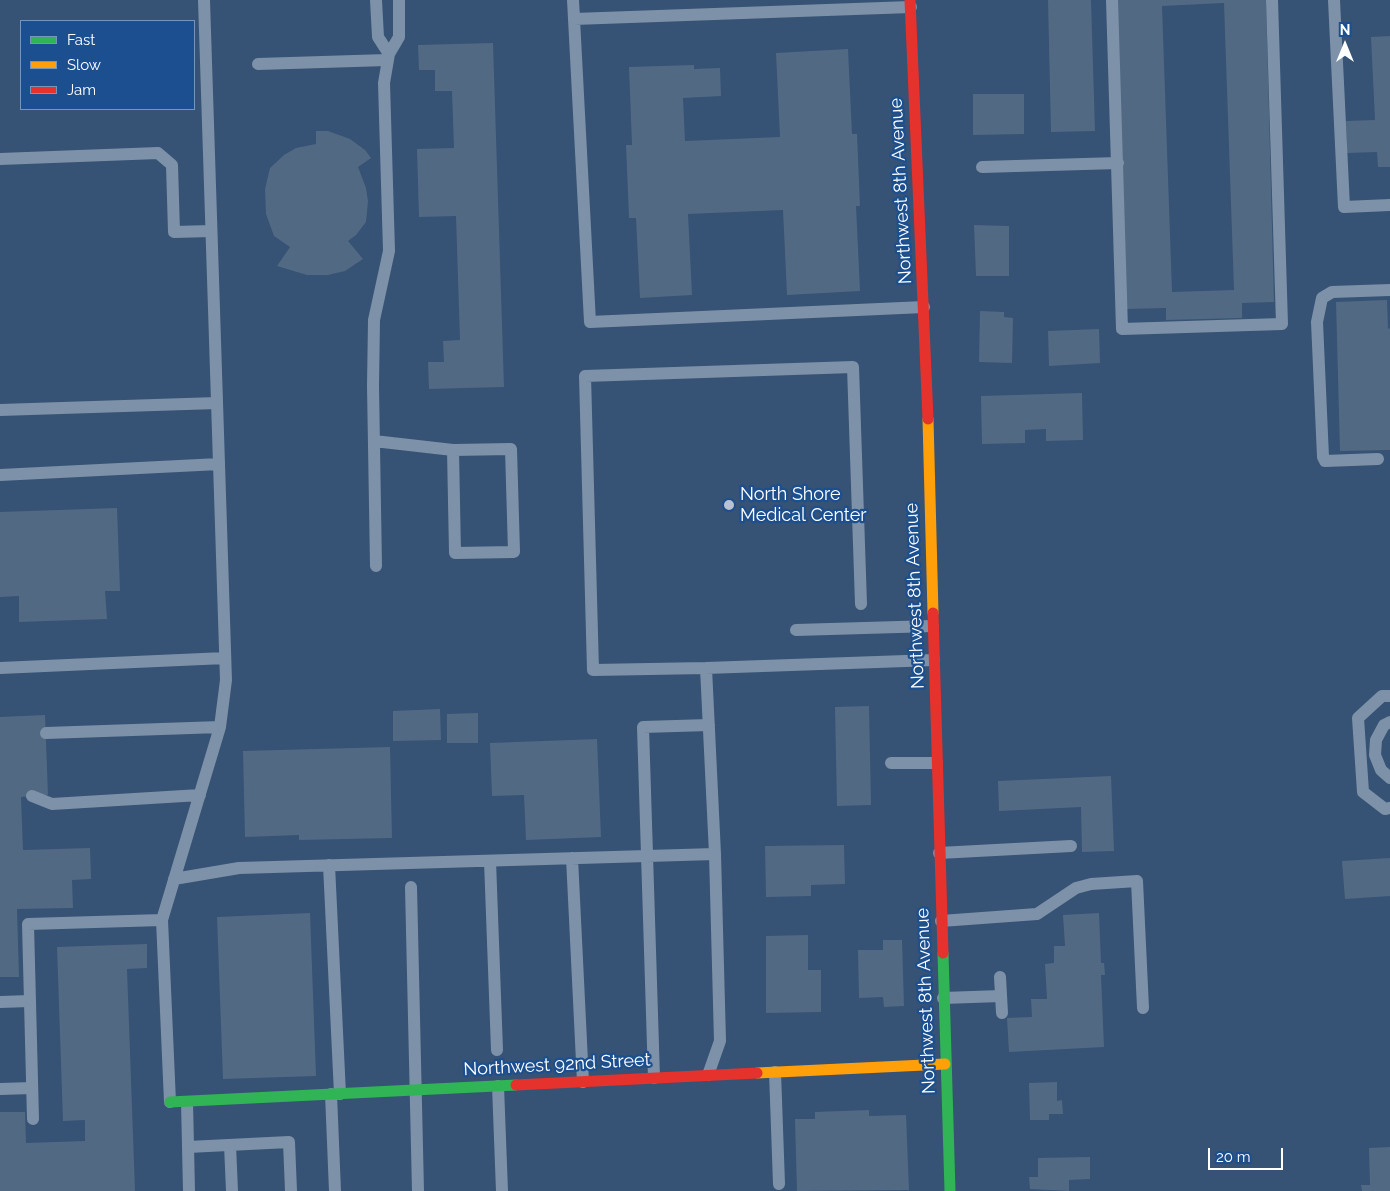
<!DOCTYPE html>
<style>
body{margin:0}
#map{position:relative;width:1390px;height:1191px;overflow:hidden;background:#365274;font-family:Raleway,sans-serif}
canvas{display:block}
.legend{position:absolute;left:20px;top:20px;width:175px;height:90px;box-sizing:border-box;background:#1b4f8f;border:1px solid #7695bc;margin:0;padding:6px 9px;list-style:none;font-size:15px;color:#fff}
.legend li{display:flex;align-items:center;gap:10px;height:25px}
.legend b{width:25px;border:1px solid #7695bc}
.north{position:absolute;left:1320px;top:20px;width:50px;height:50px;-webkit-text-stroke:4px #1b4f8f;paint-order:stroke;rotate:0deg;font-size:14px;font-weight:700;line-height:20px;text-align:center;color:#fff}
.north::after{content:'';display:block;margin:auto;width:18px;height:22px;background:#fff;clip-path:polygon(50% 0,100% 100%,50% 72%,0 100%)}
.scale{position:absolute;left:1208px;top:1148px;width:75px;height:22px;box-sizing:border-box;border:2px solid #fff;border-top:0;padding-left:6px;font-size:15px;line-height:18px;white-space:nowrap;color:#fff;-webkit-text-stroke:4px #1b4f8f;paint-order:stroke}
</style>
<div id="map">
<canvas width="1390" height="1191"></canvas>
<ul class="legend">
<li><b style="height:6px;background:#30b455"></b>Fast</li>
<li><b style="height:6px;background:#ff9f0a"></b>Slow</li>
<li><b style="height:6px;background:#e5322d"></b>Jam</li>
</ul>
<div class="north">N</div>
<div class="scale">20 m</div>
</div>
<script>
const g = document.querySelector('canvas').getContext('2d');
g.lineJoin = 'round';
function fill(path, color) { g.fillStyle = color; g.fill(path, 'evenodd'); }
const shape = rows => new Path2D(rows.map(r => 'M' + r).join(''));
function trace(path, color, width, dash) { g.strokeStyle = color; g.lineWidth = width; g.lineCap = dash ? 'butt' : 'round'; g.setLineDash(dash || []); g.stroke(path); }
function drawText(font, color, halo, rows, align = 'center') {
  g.font = font + ' Raleway,sans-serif'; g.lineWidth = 4.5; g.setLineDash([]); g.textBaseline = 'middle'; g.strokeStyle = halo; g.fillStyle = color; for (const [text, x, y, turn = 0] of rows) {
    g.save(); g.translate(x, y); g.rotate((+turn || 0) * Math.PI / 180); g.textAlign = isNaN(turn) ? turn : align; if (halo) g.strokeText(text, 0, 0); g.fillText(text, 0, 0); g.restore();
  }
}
fill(shape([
 [1048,0,1091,0,1095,131,1051,132],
 [1117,0,1266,0,1274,302,1242,303,1242,318,1166,320,1166,308,1126,309],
 [1224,3,1234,290,1172,292,1162,6],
 [1390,36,1390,167,1378,167,1377,152,1347,153,1346,121,1375,120,1371,37],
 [493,43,504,387,429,389,428,362,444,362,443,341,460,340,456,216,419,217,417,149,454,148,452,91,435,91,435,70,419,70,418,45],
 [848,49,852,134,857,134,860,206,856,206,860,291,787,295,783,210,688,214,692,295,640,298,636,218,629,218,626,145,632,145,629,67,694,65,694,69,720,68,721,96,683,98,685,141,780,137,776,53],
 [973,94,1024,94,1024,134,973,135],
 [316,131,328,131,350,139,365,150,371,158,358,167,366,188,368,201,366,222,356,235,348,241,363,259,345,271,328,275,307,275,277,266,290,247,274,236,266,214,265,189,270,168,284,155,296,148,316,144],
 [974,225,1009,226,1009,276,976,276],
 [1387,300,1388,329,1390,328,1390,450,1340,451,1336,302],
 [980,311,1004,312,1004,317,1013,318,1012,363,979,362],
 [1099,329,1100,363,1049,366,1048,331],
 [1082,393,1083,440,1046,441,1046,429,1025,430,1025,443,982,444,981,396],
 [117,508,120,591,105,591,107,619,19,622,19,596,0,597,0,512],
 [869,706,871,805,837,806,835,707],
 [440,709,441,740,393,741,393,711],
 [478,713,478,743,447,743,447,714],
 [45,715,48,795,21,797,23,850,90,848,91,879,72,880,73,908,17,909,19,977,0,977,0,717],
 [597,739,601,837,526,840,524,795,492,796,490,743],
 [390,747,392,838,299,840,299,835,245,837,243,751],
 [1111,776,1114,851,1082,852,1081,807,999,811,998,781],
 [844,845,845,884,811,885,811,896,766,897,765,846],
 [1390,858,1390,896,1345,899,1342,861],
 [310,913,316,1076,223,1079,217,917],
 [1099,913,1101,963,1104,963,1105,975,1101,975,1104,1047,1009,1052,1007,1018,1032,1017,1031,999,1047,999,1045,964,1054,963,1054,946,1065,946,1063,915],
 [808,935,808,970,821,970,821,1012,766,1013,766,936],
 [883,940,902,940,904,1006,884,1007,883,997,859,998,858,950,883,950],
 [147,944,147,968,127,969,135,1191,0,1191,0,1112,25,1112,26,1143,85,1141,85,1120,63,1121,57,947],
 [1057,1082,1057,1101,1062,1100,1063,1114,1049,1114,1049,1120,1030,1120,1029,1083],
 [869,1110,869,1116,906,1115,909,1190,797,1191,795,1119,815,1119,815,1112],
 [1390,1147,1390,1191,1362,1191,1361,1185,1370,1185,1369,1148],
 [1090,1157,1090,1179,1069,1180,1069,1191,1030,1189,1029,1177,1038,1177,1038,1158]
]), '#526984');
trace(shape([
 [376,0,378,37,389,54,399,37,399,0],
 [573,0,590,322,924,307],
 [1112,0,1122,329,1282,324,1272,0],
 [1334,0,1344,207,1390,205],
 [574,19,911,7],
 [258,64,387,60],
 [0,159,158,153,172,165,174,232,211,231],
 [982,167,1118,163],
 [0,410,217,403],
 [374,441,453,450,511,449,514,552,455,553,453,450],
 [1378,459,1325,461,1323,457,1317,322,1322,298,1332,292,1390,290],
 [0,475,219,464],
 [376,566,373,386,374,320,389,251,384,83,389,54],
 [796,630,933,626],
 [0,668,225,658],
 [706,668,593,670,585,376,853,367,861,604],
 [1390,696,1382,696,1358,718,1363,792,1385,809,1390,808],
 [1390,722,1384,725,1376,740,1375,755,1381,770,1390,778],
 [46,733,220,727],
 [891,763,937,763],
 [32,796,52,804,200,795],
 [939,853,1071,846],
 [715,854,706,668,934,660],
 [572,858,583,1082],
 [490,861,497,1050],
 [329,865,340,1094],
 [174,879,239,868,715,854,720,1041,708,1075],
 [411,887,418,1191],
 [941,921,1037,914,1076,888,1091,884,1137,881,1143,1008],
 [1000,977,1002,1013],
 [943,998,1001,996],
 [0,1002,30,1001],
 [775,1072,779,1184],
 [654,1078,643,727,709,725],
 [498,1086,502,1191],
 [0,1089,32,1088],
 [331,1094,335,1191],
 [170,1102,162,920,220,727,226,680,204,0],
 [187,1102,189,1191],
 [33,1119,28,924,162,920],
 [230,1145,232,1191],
 [188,1147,289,1142,291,1191]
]), '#7d92a8', 12);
trace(shape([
 [943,953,950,1191],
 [170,1102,516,1085]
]), '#30b455', 11);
trace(shape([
 [928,419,933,613],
 [757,1073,945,1064]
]), '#ff9f0a', 11);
trace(shape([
 [910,0,928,419],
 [933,613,943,953],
 [516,1085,757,1073]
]), '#e5322d', 11);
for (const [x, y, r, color] of [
 [729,505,6,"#b9c2ce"]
]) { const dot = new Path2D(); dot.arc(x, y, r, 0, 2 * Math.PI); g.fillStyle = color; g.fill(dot); trace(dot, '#1b4f8f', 2); }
drawText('18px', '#fff', '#1b4f8f', [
 ["Northwest 8th Avenue",901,191,-93],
 ["Northwest 8th Avenue",915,596,-92],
 ["Northwest 8th Avenue",926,1001,-92],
 ["Northwest 92nd Street",557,1065,-3]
]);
drawText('18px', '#fff', '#1b4f8f', [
 ["North Shore",740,495],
 ["Medical Center",740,516]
], 'left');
</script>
